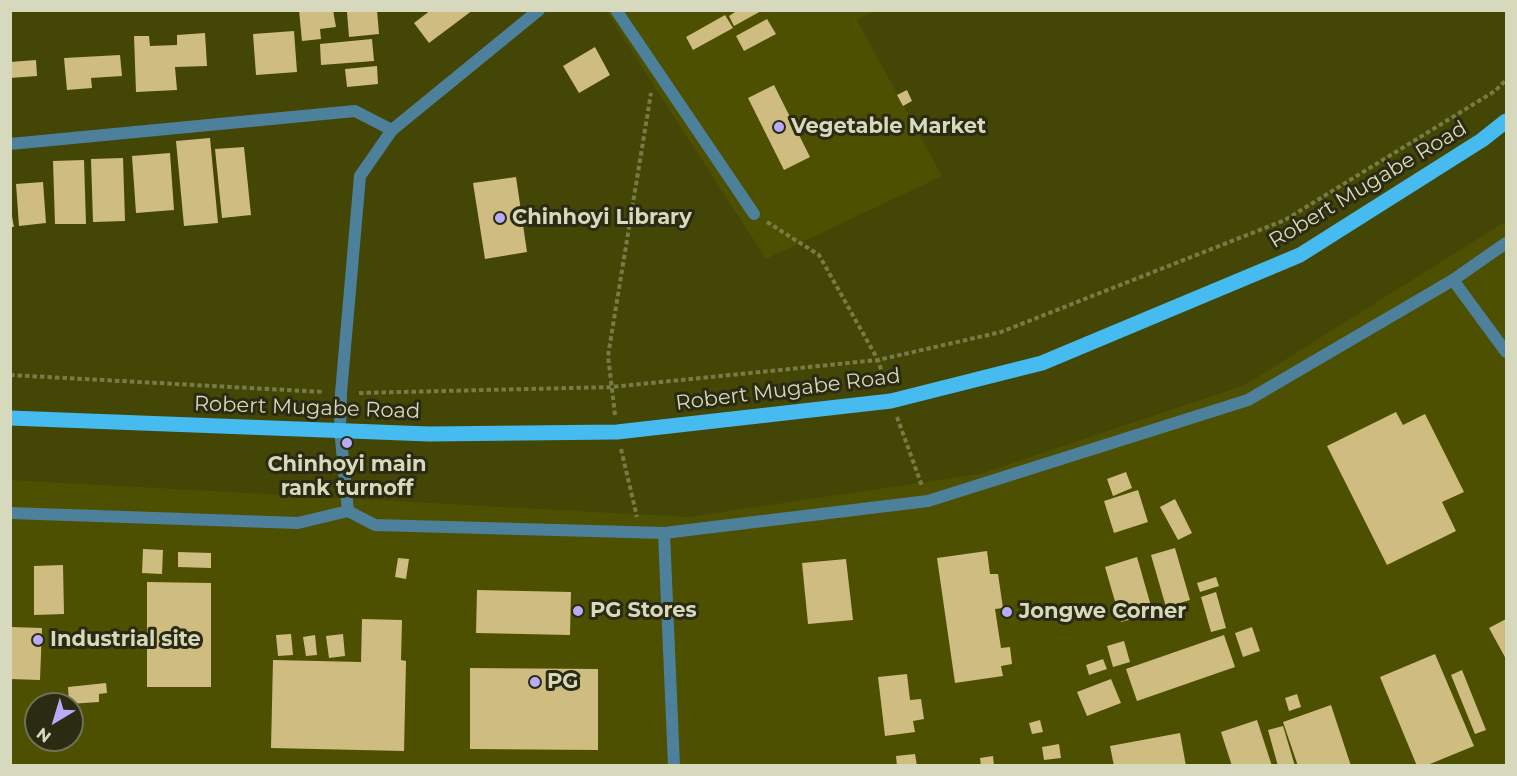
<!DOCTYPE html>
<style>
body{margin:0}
#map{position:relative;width:1517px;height:776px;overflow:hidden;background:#444605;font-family:Montserrat,sans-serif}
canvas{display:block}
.frame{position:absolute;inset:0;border:12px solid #d6d9bb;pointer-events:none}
.north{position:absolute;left:24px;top:692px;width:60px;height:60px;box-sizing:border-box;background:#2a2b12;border:2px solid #6f7156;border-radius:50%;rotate:218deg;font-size:16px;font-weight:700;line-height:24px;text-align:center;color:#d6d9bb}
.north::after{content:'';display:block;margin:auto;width:21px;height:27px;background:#b8abf7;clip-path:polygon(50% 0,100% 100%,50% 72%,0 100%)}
</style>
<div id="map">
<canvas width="1517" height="776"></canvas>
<div class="frame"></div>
<div class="north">N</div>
</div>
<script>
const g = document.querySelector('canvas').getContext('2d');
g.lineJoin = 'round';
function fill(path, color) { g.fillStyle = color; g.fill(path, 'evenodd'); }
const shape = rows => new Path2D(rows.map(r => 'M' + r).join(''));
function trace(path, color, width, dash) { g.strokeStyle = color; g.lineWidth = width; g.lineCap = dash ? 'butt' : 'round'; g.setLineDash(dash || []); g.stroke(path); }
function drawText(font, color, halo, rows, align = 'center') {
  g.font = font + ' Montserrat,sans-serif'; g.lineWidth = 6; g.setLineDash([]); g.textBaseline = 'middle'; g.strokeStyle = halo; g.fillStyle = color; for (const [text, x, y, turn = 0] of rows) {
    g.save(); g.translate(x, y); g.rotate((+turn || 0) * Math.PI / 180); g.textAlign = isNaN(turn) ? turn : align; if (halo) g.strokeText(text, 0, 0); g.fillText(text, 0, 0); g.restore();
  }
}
fill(shape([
 [606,11,874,11,857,20,942,176,766,259],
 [1506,221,1506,765,11,765,10,480,688,517,980,474,1245,385],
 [36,704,72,704,72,740,36,740]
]), '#4d5001');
fill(shape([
 [299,10,333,10,336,27,320,29,321,39,302,41],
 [377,10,379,34,349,37,347,12],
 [431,10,473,10,429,43,414,23],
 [738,10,763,10,734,26,729,16],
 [725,15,733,28,693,50,686,37],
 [767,19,776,34,744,51,736,36],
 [294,31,297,72,256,75,253,34],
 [205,33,207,66,175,67,177,90,136,92,134,36,149,36,150,46,177,45,177,35],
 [372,39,374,61,321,65,320,44],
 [595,47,610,75,579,93,563,66],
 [120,55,122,76,91,78,92,88,67,90,64,58],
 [36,60,37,76,10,78,10,62],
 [377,66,378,84,347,87,345,69],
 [774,85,810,157,784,170,748,98],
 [907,90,912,101,903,106,897,95],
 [210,138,218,223,184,226,176,141],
 [244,147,251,215,222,218,215,149],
 [170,153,174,210,136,213,132,156],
 [123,158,125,221,93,222,91,159],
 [84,160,86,224,55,224,53,161],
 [516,177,527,252,485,259,473,183],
 [43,182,46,223,19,226,16,184],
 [10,206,14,227,10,227],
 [1396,412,1403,425,1425,414,1464,492,1442,502,1456,531,1387,565,1327,446],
 [1126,472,1132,488,1113,496,1107,479],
 [1138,490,1148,522,1114,533,1104,501],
 [1175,499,1192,533,1178,540,1160,507],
 [1175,548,1190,600,1166,607,1151,555],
 [143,549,163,550,162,574,142,573],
 [987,551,990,574,998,574,1003,608,995,609,1001,648,1010,647,1012,664,1001,666,1003,676,955,683,937,558],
 [178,552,211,553,211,568,178,567],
 [1137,557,1153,613,1121,622,1105,567],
 [398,558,409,559,406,579,395,577],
 [846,559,853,620,808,624,802,563],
 [63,565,64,614,34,615,34,566],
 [1216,577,1219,586,1200,592,1197,583],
 [147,582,211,583,211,687,147,687],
 [477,590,571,592,570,635,476,633],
 [1216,592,1226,628,1211,632,1201,597],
 [362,619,402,620,401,660,406,661,404,751,271,748,273,660,361,662],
 [1506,619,1506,659,1489,628],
 [10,627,42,628,40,680,10,679],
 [1252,627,1260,651,1243,657,1235,633],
 [291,634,293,655,278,656,276,635],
 [343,634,345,656,329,658,326,636],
 [315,635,317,655,306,656,303,637],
 [1224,635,1235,667,1137,701,1126,669],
 [1124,641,1130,662,1113,667,1107,646],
 [1435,654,1474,746,1425,766,1417,766,1380,677],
 [1103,659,1107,669,1089,675,1086,665],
 [470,668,598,669,598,750,470,749],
 [1462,670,1486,730,1475,734,1451,675],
 [907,674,910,700,921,699,924,719,913,721,915,732,885,736,878,677],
 [1111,679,1121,703,1087,716,1077,692],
 [106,683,107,693,99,694,99,702,69,704,68,687],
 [1297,694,1301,707,1289,711,1285,698],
 [1331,705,1351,766,1298,766,1283,722],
 [1040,720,1043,732,1032,734,1029,723],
 [1257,720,1272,766,1232,766,1221,732],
 [1283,726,1295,766,1278,766,1268,730],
 [1180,733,1186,766,1114,766,1110,746],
 [1059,744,1061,758,1044,760,1042,747],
 [915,754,917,766,897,766,896,756],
 [993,756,994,766,981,766,980,758]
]), '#cfbc80');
trace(shape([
 [767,222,819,255,878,360,886,385],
 [10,375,324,392],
 [359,393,612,387,878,360,1001,332,1285,220,1495,91,1506,80],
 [615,415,608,356,651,93],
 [897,417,922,486],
 [621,449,637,517]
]), '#787b46', 4, [4.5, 3]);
trace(shape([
 [616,10,754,214],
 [1453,280,1506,352]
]), '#4d809a', 12);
trace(shape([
 [10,144,355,111,392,130],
 [10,513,298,523,348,511],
 [664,533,928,501,1248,400,1453,280,1506,243]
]), '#4d809a', 12);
trace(shape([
 [539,10,392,130,360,176,341,393,340,429,348,511,375,525,664,533,674,766]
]), '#4d809a', 12);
trace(shape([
 [10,418,429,434,617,432,891,401,1042,363,1300,255,1482,140,1506,121]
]), '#45bbf0', 15);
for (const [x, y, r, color] of [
 [779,127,6,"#b8abf7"],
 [500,218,6,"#b8abf7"],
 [347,443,6,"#b8abf7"],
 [578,611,6,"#b8abf7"],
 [1007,612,6,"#b8abf7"],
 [38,640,6,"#b8abf7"],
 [535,682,6,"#b8abf7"]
]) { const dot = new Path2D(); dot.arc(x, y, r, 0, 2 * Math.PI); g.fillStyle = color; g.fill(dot); trace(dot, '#2a2b12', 2); }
drawText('bold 21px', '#d6d9bb', '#2a2b12', [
 ["Vegetable Market",791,127],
 ["Chinhoyi Library",512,218],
 ["Chinhoyi main",347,465,"center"],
 ["rank turnoff",347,489,"center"],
 ["PG Stores",590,611],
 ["Jongwe Corner",1019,612],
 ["Industrial site",50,640],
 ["PG",547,682]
], 'left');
drawText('21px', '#d6d9bb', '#2a2b12', [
 ["Robert Mugabe Road",1368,185,-31],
 ["Robert Mugabe Road",788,390,-7],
 ["Robert Mugabe Road",307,408,2]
]);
</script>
